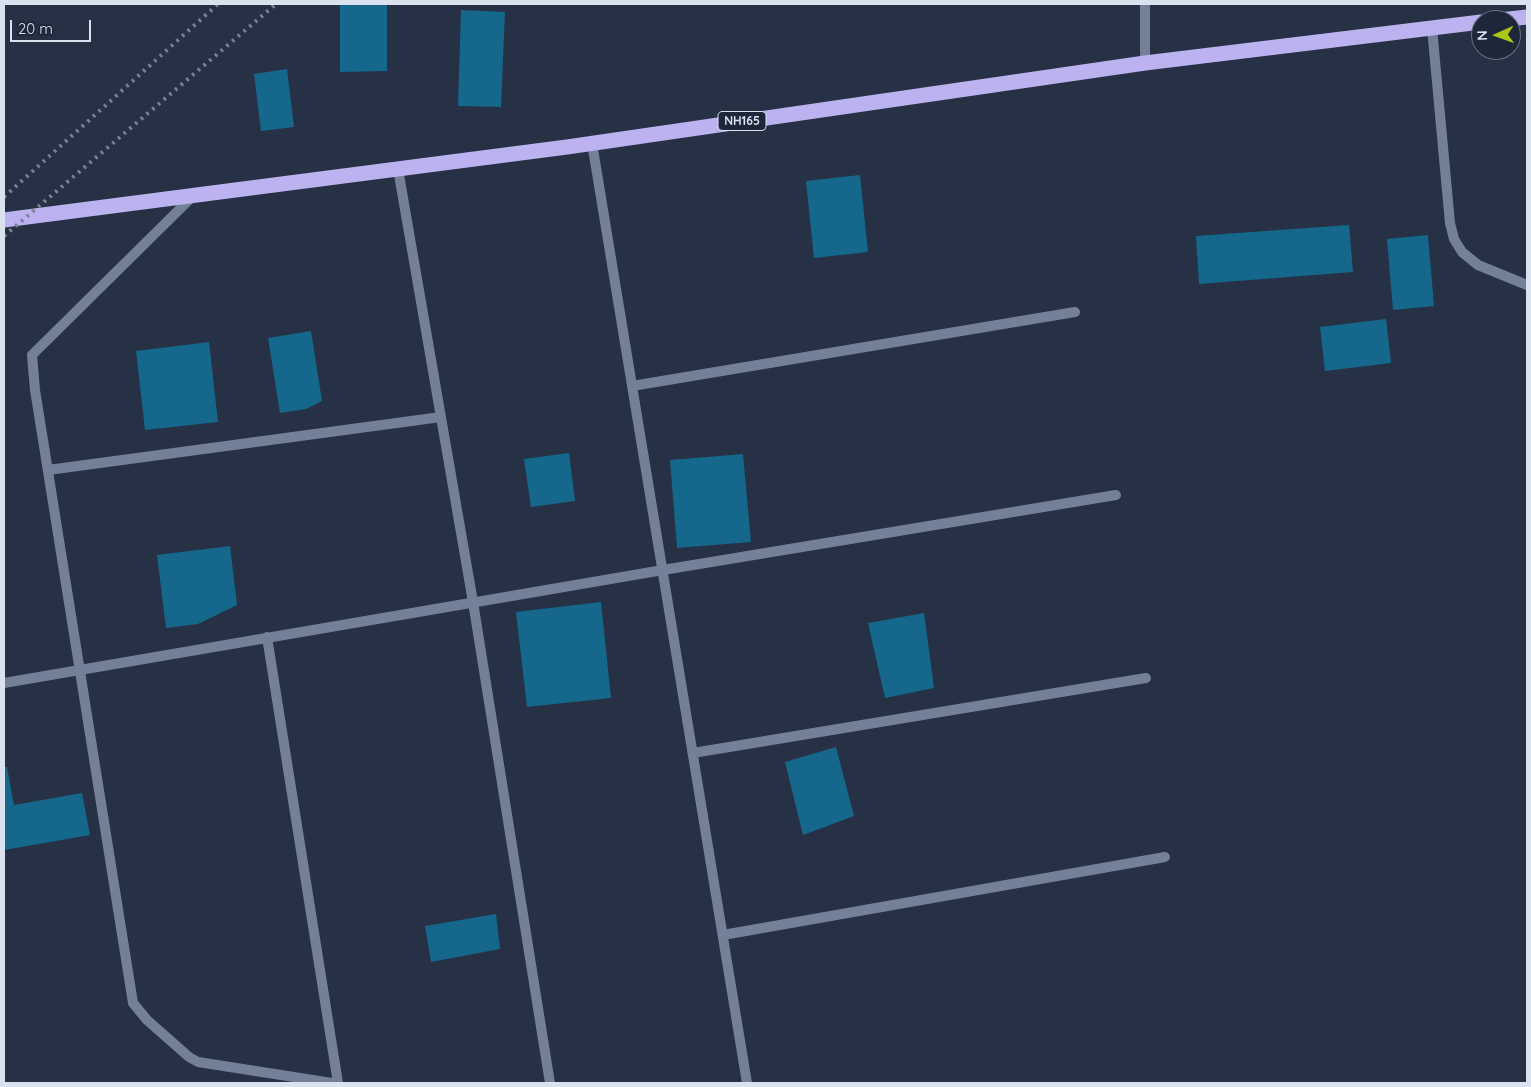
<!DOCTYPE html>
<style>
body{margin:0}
#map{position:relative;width:1531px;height:1087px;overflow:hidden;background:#273145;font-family:Quicksand,sans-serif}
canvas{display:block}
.frame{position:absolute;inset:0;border:5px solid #dbe2ef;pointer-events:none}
.north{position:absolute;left:1471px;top:10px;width:50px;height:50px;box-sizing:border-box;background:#1d273a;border:1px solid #697282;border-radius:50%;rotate:268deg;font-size:14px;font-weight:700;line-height:20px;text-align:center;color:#dbe2ef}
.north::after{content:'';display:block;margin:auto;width:18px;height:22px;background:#abc614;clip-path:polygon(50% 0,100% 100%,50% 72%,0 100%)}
.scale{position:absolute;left:10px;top:20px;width:81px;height:22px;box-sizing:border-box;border:2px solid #dbe2ef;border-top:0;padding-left:6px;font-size:15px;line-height:18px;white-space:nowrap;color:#dbe2ef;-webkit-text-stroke:4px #1d273a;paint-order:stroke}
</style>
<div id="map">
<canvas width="1531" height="1087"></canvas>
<div class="frame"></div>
<div class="north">N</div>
<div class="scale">20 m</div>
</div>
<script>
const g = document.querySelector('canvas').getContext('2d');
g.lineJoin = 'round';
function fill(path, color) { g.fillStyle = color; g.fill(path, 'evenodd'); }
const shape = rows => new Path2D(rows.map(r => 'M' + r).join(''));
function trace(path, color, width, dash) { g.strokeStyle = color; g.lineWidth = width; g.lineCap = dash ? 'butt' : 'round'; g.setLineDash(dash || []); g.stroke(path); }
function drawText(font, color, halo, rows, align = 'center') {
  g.font = font + ' Quicksand,sans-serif'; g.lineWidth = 5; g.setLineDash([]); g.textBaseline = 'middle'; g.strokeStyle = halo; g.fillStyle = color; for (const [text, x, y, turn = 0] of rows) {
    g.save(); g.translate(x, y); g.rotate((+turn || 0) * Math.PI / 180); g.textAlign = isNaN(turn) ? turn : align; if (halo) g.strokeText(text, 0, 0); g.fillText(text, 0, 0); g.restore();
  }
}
fill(shape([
 [340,4,387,4,387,71,340,72],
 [461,10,505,12,501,107,458,106],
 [287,69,294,127,261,131,254,74],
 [860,175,868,252,814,258,806,181],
 [1349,225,1353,272,1199,284,1196,236],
 [1428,235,1434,306,1393,310,1387,239],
 [1386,319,1391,363,1325,371,1320,327],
 [311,331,322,401,306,409,280,413,268,338],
 [209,342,218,422,145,430,136,351],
 [569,453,575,501,531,507,524,459],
 [743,454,751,542,677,548,670,460],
 [230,546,237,605,198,624,166,628,157,555],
 [601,602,611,698,527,707,516,612],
 [924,613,934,688,885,698,868,623],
 [836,747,854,816,803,835,785,762],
 [4,767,7,767,14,805,82,793,90,835,4,850],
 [496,914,500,949,431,962,425,926]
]), '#15678b');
trace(shape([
 [1145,4,1145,63],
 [1432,28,1450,223,1454,239,1462,252,1478,265,1527,285],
 [592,143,747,1083],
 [398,169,473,602,550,1083],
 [193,196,32,355,35,390,133,1003,147,1020,189,1057,198,1062,332,1083],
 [632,386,1075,312],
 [48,470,441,417],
 [267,637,338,1083],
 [4,683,663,570,1116,495],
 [693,753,1146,678],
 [723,935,1165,857]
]), '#748097', 10);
trace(shape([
 [1500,20,1527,17],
 [4,220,567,147,1145,63,1481,22]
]), '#bbb2ef', 15);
trace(shape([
 [4,197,218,4],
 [4,236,276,4]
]), '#798293', 4, [2.5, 5]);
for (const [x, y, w] of [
 [742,121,48]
]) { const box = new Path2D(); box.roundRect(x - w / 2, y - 9.5, w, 19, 4); g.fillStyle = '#1d273a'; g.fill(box); trace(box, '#dbe2ef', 1); }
drawText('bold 12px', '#dbe2ef', null, [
 ["NH165",742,121]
]);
</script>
